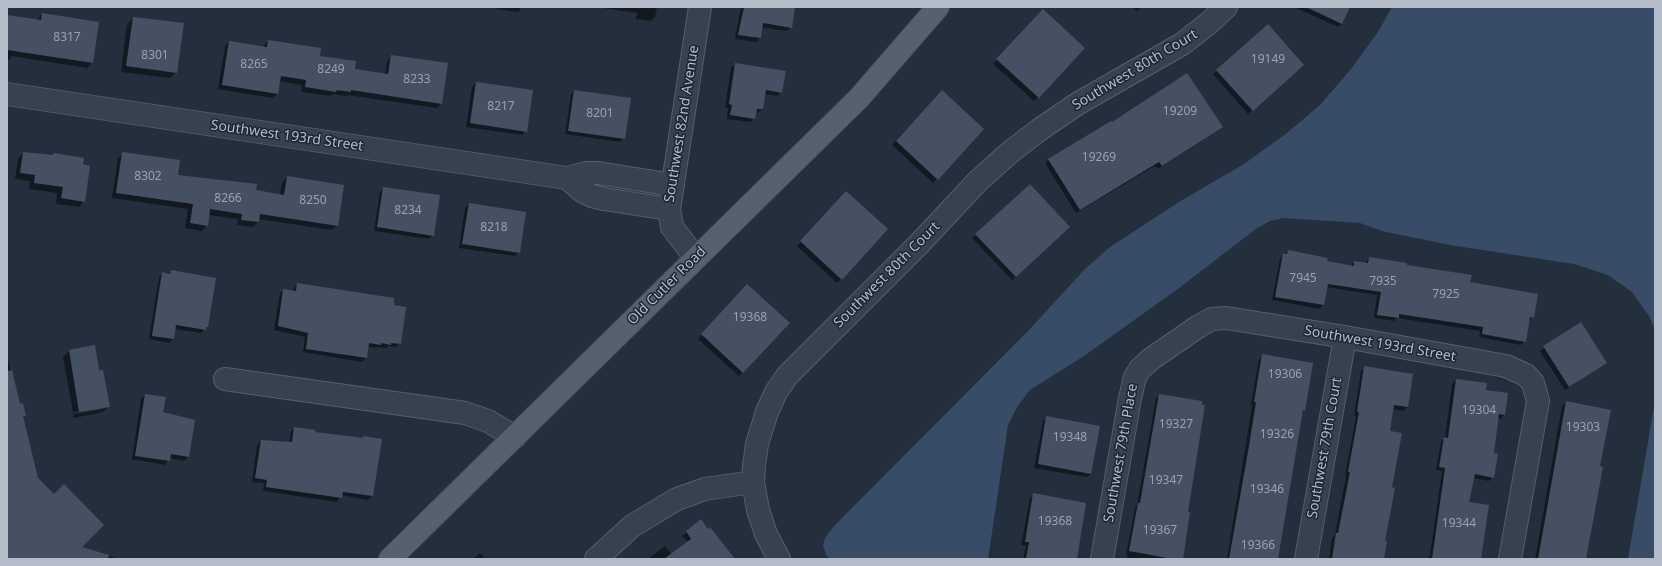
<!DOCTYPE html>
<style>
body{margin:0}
#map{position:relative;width:1662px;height:566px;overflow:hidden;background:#242f3e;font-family:"Noto Sans",sans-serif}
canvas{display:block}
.frame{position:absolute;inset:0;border:8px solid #b4bcc9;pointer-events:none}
</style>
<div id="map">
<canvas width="1662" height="566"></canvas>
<div class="frame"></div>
</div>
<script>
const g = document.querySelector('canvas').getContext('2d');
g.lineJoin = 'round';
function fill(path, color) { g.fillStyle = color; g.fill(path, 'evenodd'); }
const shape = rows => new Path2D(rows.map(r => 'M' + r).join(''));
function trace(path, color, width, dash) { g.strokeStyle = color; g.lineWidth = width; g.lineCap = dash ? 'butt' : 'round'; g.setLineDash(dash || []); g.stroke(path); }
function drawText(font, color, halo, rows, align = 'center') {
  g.font = font + ' "Noto Sans",sans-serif'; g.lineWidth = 3; g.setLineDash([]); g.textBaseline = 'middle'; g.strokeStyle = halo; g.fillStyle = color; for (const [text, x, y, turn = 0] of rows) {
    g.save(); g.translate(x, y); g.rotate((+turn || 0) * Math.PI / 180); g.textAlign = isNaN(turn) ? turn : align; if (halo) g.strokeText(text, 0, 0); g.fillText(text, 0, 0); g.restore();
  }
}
fill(shape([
 [1392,7,1655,7,1655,330,1649,316,1632,292,1608,275,1574,264,1450,245,1382,231,1360,223,1284,218,1270,221,1257,228,1179,288,1084,356,1030,390,1017,407,1008,425,988,559,830,559,826,555,823,545,825,538,836,524,1029,330,1085,269,1110,247,1179,202,1244,164,1287,133,1320,105,1351,69,1378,32],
 [1655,401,1655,559,1628,559]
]), '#394c67');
fill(shape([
 [497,7,522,7,518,12,496,9],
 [596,7,657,7,655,17,651,21,636,19,637,13],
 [741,7,794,7,791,27,787,31,761,27,760,38,756,42,735,39],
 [1132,7,1142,7,1137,11],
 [1294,7,1349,7,1342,24,1338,27],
 [42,14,92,63,87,68,12,56,9,60,7,60,7,16,37,20],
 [1039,14,1084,48,1034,101,993,64],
 [133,18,176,72,170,78,121,72,127,24],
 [268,41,319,57,353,70,385,75,387,61,391,56,441,104,437,108,347,95,346,96,332,94,331,96,301,92,302,85,279,81,277,94,272,98,218,89,225,46,229,42,263,47],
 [735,64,781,93,777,96,764,94,762,109,758,113,755,112,754,118,751,122,727,119,728,108,725,108,731,68],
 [1299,69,1248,114,1213,74,1217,71],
 [476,83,526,131,522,135,466,127,472,87],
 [574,91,624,138,620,142,565,134,571,95],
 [938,95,937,179,933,183,892,145],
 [1217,131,1158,169,1155,166,1076,213,1045,163,1049,159],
 [23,153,82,165,84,201,79,207,56,204,57,193,29,189,30,181,15,179,18,159],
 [123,153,177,176,280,195,282,183,287,177,338,225,332,230,258,219,258,222,253,227,237,225,238,219,209,215,207,225,202,231,185,228,188,209,112,198,118,158],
 [1029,185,1069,227,1012,280,972,238],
 [384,188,433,235,429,239,374,231,380,192],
 [842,196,841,279,837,283,797,246],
 [469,204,519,252,515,256,459,248,465,208],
 [1288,251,1326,262,1351,266,1355,262,1365,264,1369,258,1406,266,1469,283,1533,317,1529,321,1525,341,1521,345,1479,337,1480,331,1397,318,1394,321,1374,318,1377,295,1326,287,1323,305,1319,309,1272,300,1280,258],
 [171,271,207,326,201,333,175,329,173,339,169,343,149,339,159,277,163,273,168,274],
 [298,284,392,306,400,343,396,347,388,346,386,348,377,347,376,348,367,347,366,358,362,362,303,352,305,337,274,330,280,293,284,290,293,291,294,288],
 [744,289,788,323,739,376,698,339],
 [1580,324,1606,363,1565,390,1540,351],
 [94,347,98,371,109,406,103,412,74,418,63,357,69,351],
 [103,407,103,409,74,414,74,412],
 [7,355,19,405,25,415,22,417,37,478,80,548,120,559,7,559],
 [1263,355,1304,410,1302,413,1277,559,1227,559,1252,406,1251,405,1259,359],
 [1365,367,1412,375,1407,407,1403,411,1392,409,1389,432,1391,488,1384,542,1383,559,1329,559,1332,538,1335,535,1346,476,1345,476,1356,416,1354,416,1361,371],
 [1456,380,1485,391,1504,415,1501,419,1498,418,1493,454,1493,477,1489,481,1473,478,1468,502,1479,559,1427,559,1430,555,1442,471,1436,470,1441,442,1445,438,1452,384],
 [145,395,162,413,188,457,184,461,169,458,165,465,132,459,141,399],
 [1160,395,1187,513,1182,559,1127,559,1128,555,1126,555,1135,508,1137,505,1156,398],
 [1566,402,1599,467,1585,559,1535,559,1562,406],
 [1047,417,1091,474,1087,477,1034,468,1043,421],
 [295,428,314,432,361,439,363,437,372,496,368,500,341,495,337,502,263,491,264,483,252,482,257,445,261,441,289,443,291,431],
 [1034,494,1074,559,1023,559,1026,546,1021,545,1030,498],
 [701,521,734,559,648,559,665,546,672,555,688,542,682,536],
 [480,553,486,559,473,559]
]), '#0007');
fill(shape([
 [744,7,795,7,792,28,763,23,761,38,738,35],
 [1306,7,1350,7,1342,24],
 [1043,9,1085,48,1039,98,996,59],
 [42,13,99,22,93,63,7,50,7,15,41,20],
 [133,17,184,23,177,73,126,66],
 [1268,24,1304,65,1253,111,1216,70],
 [268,40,321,48,320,56,356,61,355,69,388,74,391,55,448,63,442,104,351,90,351,92,337,90,336,92,305,87,306,80,281,76,278,94,222,85,229,41,267,47],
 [735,63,786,71,782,93,766,90,763,109,757,109,755,119,730,115,732,105,729,104],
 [1187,73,1223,127,1162,166,1159,162,1080,210,1048,159,1111,121,1112,122],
 [476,82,533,90,527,132,470,123],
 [574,90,631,98,625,139,568,131],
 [942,90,984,129,938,180,896,141],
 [23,152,53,155,54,153,84,158,83,164,90,166,85,202,61,198,63,187,34,183,35,175,20,173],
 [122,152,180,160,178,175,257,184,256,190,284,195,287,176,344,185,338,226,260,214,259,222,241,220,242,214,210,209,208,226,190,223,193,204,116,193],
 [1030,184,1070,227,1016,277,975,234],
 [383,187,440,195,434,236,377,227],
 [846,191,888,229,842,280,800,241],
 [469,203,526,212,520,253,462,244],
 [1288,250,1328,258,1327,261,1354,266,1354,261,1368,263,1369,257,1407,263,1407,265,1472,275,1470,282,1538,294,1534,318,1530,317,1526,342,1482,334,1483,327,1399,314,1399,318,1377,315,1381,292,1328,284,1324,305,1275,297,1283,253,1287,254],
 [171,270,216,278,208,327,206,327,206,330,176,325,174,339,152,336,162,272,170,274],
 [297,283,394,298,394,305,406,307,401,344,391,343,391,345,381,343,381,345,369,343,367,358,306,349,308,333,278,326,283,289,296,291],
 [747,284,790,323,743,373,701,334],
 [1581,322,1607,363,1569,387,1543,346],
 [95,345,99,370,103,370,110,407,79,412,69,350],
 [1262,354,1313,363,1305,411,1303,410,1278,559,1229,559,1249,446,1256,402,1254,402],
 [1364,366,1413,374,1408,407,1394,405,1390,431,1402,433,1392,487,1395,488,1385,541,1387,541,1384,559,1332,559,1336,533,1338,533,1350,472,1348,472,1359,412,1357,412],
 [12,370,20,404,23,403,26,416,23,416,38,478,54,494,64,484,104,525,82,547,109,555,108,559,7,559,7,371],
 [1456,379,1487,383,1486,390,1508,393,1505,415,1499,414,1494,453,1498,454,1494,478,1475,474,1469,502,1489,505,1481,559,1432,559,1445,468,1439,467,1444,437,1448,438],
 [145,394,166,397,163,412,195,420,189,457,171,454,170,461,135,456],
 [1159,394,1202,401,1202,405,1205,405,1188,512,1190,512,1183,559,1173,559,1129,551,1138,503,1140,503],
 [1566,401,1611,410,1600,466,1603,467,1586,559,1538,559],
 [1046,416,1100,426,1091,474,1038,464],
 [294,427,316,430,315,432,363,438,363,436,382,439,373,496,343,492,342,498,266,487,267,480,255,478,261,440,292,442],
 [1033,493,1086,503,1077,559,1026,559,1029,542,1025,542],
 [701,519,708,529,710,527,735,559,664,559,691,539,686,531]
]), '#455162');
const minor = shape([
 [7,94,567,178,586,173,598,173,673,185],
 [567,178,582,191,592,196,604,199,669,209],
 [695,257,672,227,669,209,700,7],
 [225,379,465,413,488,421,515,437],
 [596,559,632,526,677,499,705,489,753,482],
 [779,559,766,534,758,510,753,482,754,466,757,444,767,412,776,392,787,376,920,243,977,182,1008,154,1039,130,1077,104,1182,44,1209,23,1226,7],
 [1102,559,1130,398,1135,377,1140,369,1151,359,1199,326,1212,319,1226,318,1345,337,1506,366,1526,375,1533,383,1538,401,1510,559],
 [1306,559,1345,337]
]);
const major = shape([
 [390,559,859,98,938,7]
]);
trace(minor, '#565f6c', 24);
trace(major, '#414a57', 24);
trace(minor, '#38414e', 22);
trace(major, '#56606e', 22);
drawText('12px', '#98a1af', null, [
 ["8317",67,38],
 ["8301",155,56],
 ["19149",1268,60],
 ["8265",254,65],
 ["8249",331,70],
 ["8233",417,80],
 ["8217",501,107],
 ["19209",1180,112],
 ["8201",600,114],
 ["19269",1099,158],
 ["8302",148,177],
 ["8266",228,199],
 ["8250",313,201],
 ["8234",408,211],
 ["8218",494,228],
 ["7945",1303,279],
 ["7935",1383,282],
 ["7925",1446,295],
 ["19368",750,318],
 ["19306",1285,375],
 ["19304",1479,411],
 ["19327",1176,425],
 ["19303",1583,428],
 ["19326",1277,435],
 ["19348",1070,438],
 ["19347",1166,481],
 ["19346",1267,490],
 ["19368",1055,522],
 ["19344",1459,524],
 ["19367",1160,531],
 ["19366",1258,546]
]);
drawText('14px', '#b4bcc9', '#1d2633', [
 ["Southwest 80th Court",1135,70,-31],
 ["Southwest 82nd Avenue",682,124,-81],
 ["Southwest 193rd Street",287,136,8],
 ["Southwest 80th Court",887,275,-45],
 ["Old Cutler Road",667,286,-45],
 ["Southwest 193rd Street",1380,344,10],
 ["Southwest 79th Court",1325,448,-80],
 ["Southwest 79th Place",1121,453,-80]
]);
</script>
